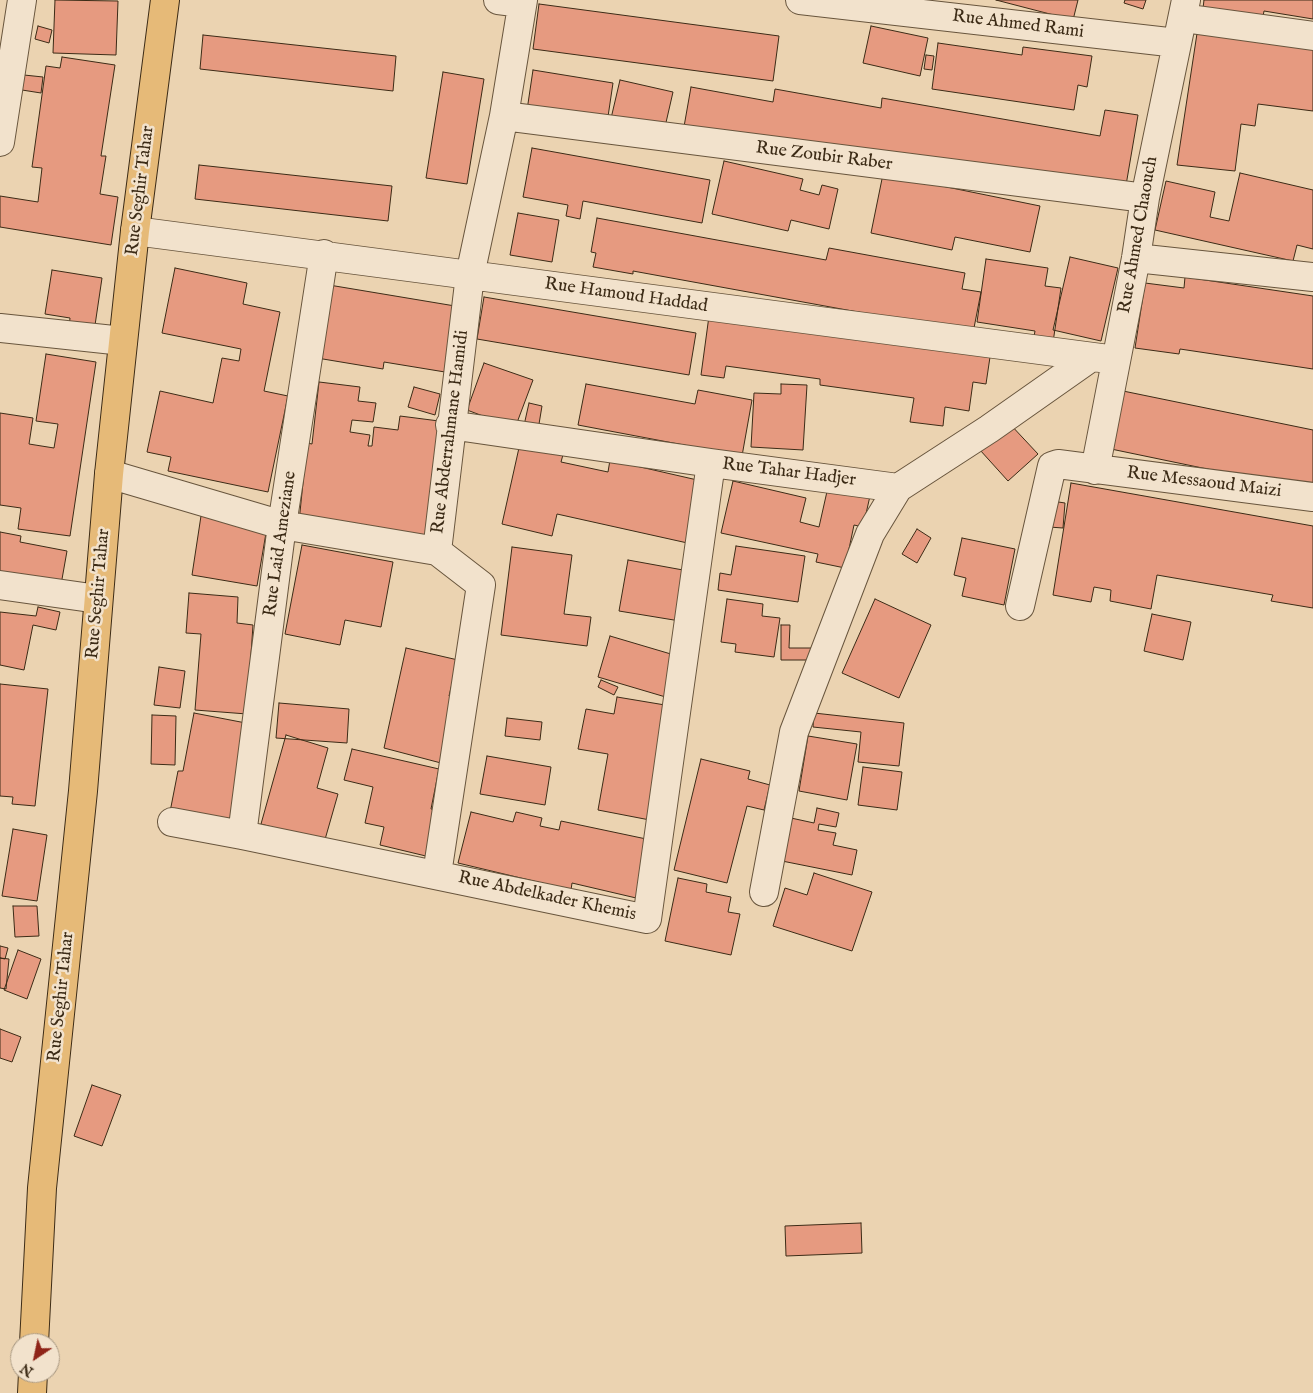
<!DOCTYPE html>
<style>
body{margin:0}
#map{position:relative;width:1313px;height:1393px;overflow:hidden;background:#ebd3b1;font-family:"IM FELL English",serif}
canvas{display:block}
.north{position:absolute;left:10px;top:1333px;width:50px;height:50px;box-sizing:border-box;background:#f2e2cc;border:1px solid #a99983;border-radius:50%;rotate:214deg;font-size:14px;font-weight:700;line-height:20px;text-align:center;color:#3c2b16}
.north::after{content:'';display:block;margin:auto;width:18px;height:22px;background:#8f2418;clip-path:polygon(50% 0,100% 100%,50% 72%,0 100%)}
</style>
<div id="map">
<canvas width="1313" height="1393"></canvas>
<div class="north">N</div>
</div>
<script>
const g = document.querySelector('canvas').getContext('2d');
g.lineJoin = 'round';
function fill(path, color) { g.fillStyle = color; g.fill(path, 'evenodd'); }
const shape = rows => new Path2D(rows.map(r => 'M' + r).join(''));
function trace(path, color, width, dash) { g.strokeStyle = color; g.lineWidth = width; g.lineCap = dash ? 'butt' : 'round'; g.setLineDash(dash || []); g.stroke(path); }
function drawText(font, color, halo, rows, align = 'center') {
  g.font = font + ' "IM FELL English",serif'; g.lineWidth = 5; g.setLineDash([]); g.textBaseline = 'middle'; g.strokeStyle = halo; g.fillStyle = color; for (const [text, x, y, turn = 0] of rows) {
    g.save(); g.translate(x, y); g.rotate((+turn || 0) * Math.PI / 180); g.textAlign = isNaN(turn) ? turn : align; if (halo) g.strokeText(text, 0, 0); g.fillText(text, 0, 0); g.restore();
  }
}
const building = shape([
 [55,0,118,1,116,55,53,53,55,0],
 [996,0,1078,0,1073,20,996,0],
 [1125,0,1146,0,1143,9,1124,3,1125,0],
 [1204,0,1313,0,1313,19,1264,11,1261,28,1202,17,1204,0],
 [539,4,779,36,773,81,533,49,539,4],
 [38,26,52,30,49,43,35,39,38,26],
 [871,26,928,38,920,76,863,63,871,26],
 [1198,27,1313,45,1313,111,1258,104,1255,126,1241,124,1235,171,1177,165,1198,27],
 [203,35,396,56,393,91,200,69,203,35],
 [938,43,1022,55,1023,47,1092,56,1087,87,1078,85,1074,110,932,89,938,43],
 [926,55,934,56,932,70,924,69,926,55],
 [62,57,115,65,101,156,106,156,100,194,118,197,111,245,0,227,0,196,38,202,42,168,32,167,46,66,60,68,62,57],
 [533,70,613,83,606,130,526,117,533,70],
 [443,72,484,79,467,184,426,178,443,72],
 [24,75,43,77,41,93,22,90,24,75],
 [620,80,673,92,662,140,609,127,620,80],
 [691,87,773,102,775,89,881,108,882,98,1100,136,1105,110,1138,115,1124,197,682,138,691,87],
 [532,148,710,180,702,223,583,201,580,219,566,216,568,205,523,197,532,148],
 [724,161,803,179,800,190,819,195,822,185,838,189,829,229,791,220,788,231,712,214,724,161],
 [199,165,392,186,388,221,195,199,199,165],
 [1240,173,1313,190,1313,249,1297,245,1293,261,1155,230,1166,181,1215,192,1210,217,1229,221,1240,173],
 [883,174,1040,206,1030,252,955,237,952,250,871,233,883,174],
 [518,213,559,220,552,262,510,255,518,213],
 [597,218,826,260,829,248,965,273,962,289,981,292,973,333,633,271,633,274,593,267,596,253,591,252,597,218],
 [1070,257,1118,268,1101,341,1053,330,1070,257],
 [986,259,1048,268,1045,286,1061,288,1051,356,1031,353,1035,331,977,322,986,259],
 [175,268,247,283,243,304,280,312,264,391,288,396,268,492,168,471,171,457,147,452,160,391,213,403,222,358,239,361,241,349,162,333,175,268],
 [52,270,102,278,94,332,69,328,70,318,45,314,52,270],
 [1185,277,1313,296,1313,369,1180,349,1179,354,1135,348,1145,283,1184,288,1185,277],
 [329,285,455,306,445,372,384,362,383,369,317,358,329,285],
 [484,297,696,333,689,375,477,339,484,297],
 [709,316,990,357,986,384,973,382,969,411,945,407,943,426,910,422,914,398,820,385,820,379,726,366,724,378,701,375,709,316],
 [46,354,96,362,70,536,18,529,21,508,0,505,0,413,33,418,29,444,54,448,58,424,36,421,46,354],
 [484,363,533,380,515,428,467,410,484,363],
 [319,382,360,387,358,401,376,403,373,422,352,420,350,432,370,435,368,446,372,446,374,427,398,430,400,416,439,421,429,536,299,522,307,443,312,444,319,382],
 [586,384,695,404,698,390,752,400,742,456,578,425,586,384],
 [781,384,807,385,803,450,751,447,754,393,781,394,781,384],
 [414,387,440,394,435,415,408,407,414,387],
 [1123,391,1313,430,1313,491,1111,449,1123,391],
 [529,403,542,406,539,424,578,433,564,451,561,462,608,472,610,460,706,482,692,544,557,514,552,536,502,524,529,403],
 [1009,423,1038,454,1008,481,980,450,1009,423],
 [733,481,806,498,800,522,819,527,828,487,870,496,863,527,854,525,845,568,816,562,818,554,721,533,733,481],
 [1071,483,1313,526,1313,608,1271,601,1273,595,1157,575,1151,609,1110,601,1111,590,1094,587,1091,602,1053,595,1071,483],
 [1052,501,1065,503,1063,528,1049,527,1052,501],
 [201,516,267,527,257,586,192,575,201,516],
 [917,529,931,538,917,563,902,554,917,529],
 [0,532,21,536,20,542,67,551,59,596,0,586,0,532],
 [962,538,1015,549,1004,605,962,596,966,578,954,575,962,538],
 [302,545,393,562,381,627,345,620,340,645,285,634,302,545],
 [736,546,805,556,798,602,718,590,720,573,731,575,736,546],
 [512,547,572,555,564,614,591,617,587,646,501,635,512,547],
 [628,560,694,572,686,622,619,611,628,560],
 [189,593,238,597,237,623,253,625,247,714,195,710,201,634,186,633,189,593],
 [727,599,763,604,762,616,780,618,774,657,735,652,736,644,721,642,727,599],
 [875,599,931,625,899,698,842,673,875,599],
 [38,607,60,612,56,630,33,625,24,670,0,665,0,612,36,616,38,607],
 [1152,614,1191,622,1183,660,1144,651,1152,614],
 [781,625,790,625,789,648,811,648,811,660,781,660,781,625],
 [610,636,681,657,669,698,598,677,610,636],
 [406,648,458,660,449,696,457,697,441,763,384,748,406,648],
 [159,667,185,671,180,708,154,705,159,667],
 [601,680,618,687,614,695,598,687,601,680],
 [0,684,48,689,35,806,12,804,13,797,0,796,0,684],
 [617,697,677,707,655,821,598,810,608,754,578,749,586,709,614,714,617,697],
 [279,703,349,709,347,743,276,738,279,703],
 [194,713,251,724,231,829,169,817,178,771,183,771,194,713],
 [814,713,904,723,899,766,858,762,861,732,813,727,814,713],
 [152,715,176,716,175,765,151,764,152,715],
 [507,718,542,722,540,740,505,736,507,718],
 [286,735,328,748,317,788,338,794,322,850,293,833,261,824,286,735],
 [808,736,857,744,847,800,799,791,808,736],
 [352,749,439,769,431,809,441,811,430,857,380,845,384,827,365,823,373,787,344,780,352,749],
 [487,756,551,767,545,805,480,794,487,756],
 [701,759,750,771,748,779,770,785,764,810,747,806,727,883,674,870,701,759],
 [863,767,902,772,897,810,858,805,863,767],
 [817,808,839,813,836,827,819,824,818,830,836,833,833,845,857,850,852,875,782,861,791,818,814,823,817,808],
 [471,812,513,822,516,812,542,818,540,826,559,830,561,821,651,840,649,901,572,883,571,890,458,863,471,812],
 [13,829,47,835,37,901,2,896,13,829],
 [814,873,872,892,852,951,773,926,785,888,807,895,814,873],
 [678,878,707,884,706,892,731,897,728,912,740,914,731,955,665,941,678,878],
 [13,906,37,906,39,936,15,937,13,906],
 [0,946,8,948,5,959,0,958,0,946],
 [18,950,41,959,27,999,4,990,18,950],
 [0,958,9,959,6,989,0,988,0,958],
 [0,1029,21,1037,12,1062,0,1058,0,1029],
 [92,1085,121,1095,102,1146,74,1136,92,1085],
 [861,1223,862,1253,786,1256,785,1226,861,1223]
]);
fill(building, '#e69a80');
trace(building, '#3c2b16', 1);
const minor = shape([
 [498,0,522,3],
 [800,0,1177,43],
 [1183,18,1313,36],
 [504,116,1145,198],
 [0,142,22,0],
 [135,231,1116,360],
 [1136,258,1313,277],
 [0,328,123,341],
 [450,425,711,463,898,488,989,429,1090,358],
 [1095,470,1136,258,1145,198,1186,0],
 [109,474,282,525,437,551],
 [0,585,98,599],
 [1020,606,1052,466,1058,464,1313,497],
 [172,822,242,835,647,919,711,463],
 [242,835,282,525,324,254],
 [437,874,481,585,437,551,470,275,504,116,523,0],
 [764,892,794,732,870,534,898,488]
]);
const major = shape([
 [34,1343,42,1188,83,791,109,474,135,231,165,0],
 [32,1393,33,1373]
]);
trace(minor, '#68553d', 30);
trace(major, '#3c2b16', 30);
trace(minor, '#f2e2cc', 28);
trace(major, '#e6ba78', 28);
drawText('18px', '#3c2b16', '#f2e2cc', [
 ["Rue Ahmed Rami",1018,25,7],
 ["Rue Zoubir Raber",824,157,7],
 ["Rue Seghir Tahar",141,191,-83],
 ["Rue Ahmed Chaouch",1139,235,-80],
 ["Rue Hamoud Haddad",626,296,8],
 ["Rue Abderrahmane Hamidi",451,432,-83],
 ["Rue Tahar Hadjer",789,473,7],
 ["Rue Messaoud Maizi",1204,483,7],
 ["Rue Laid Ameziane",281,544,-82],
 ["Rue Seghir Tahar",99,594,-85],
 ["Rue Abdelkader Khemis",547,897,12],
 ["Rue Seghir Tahar",62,997,-84]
]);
</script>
